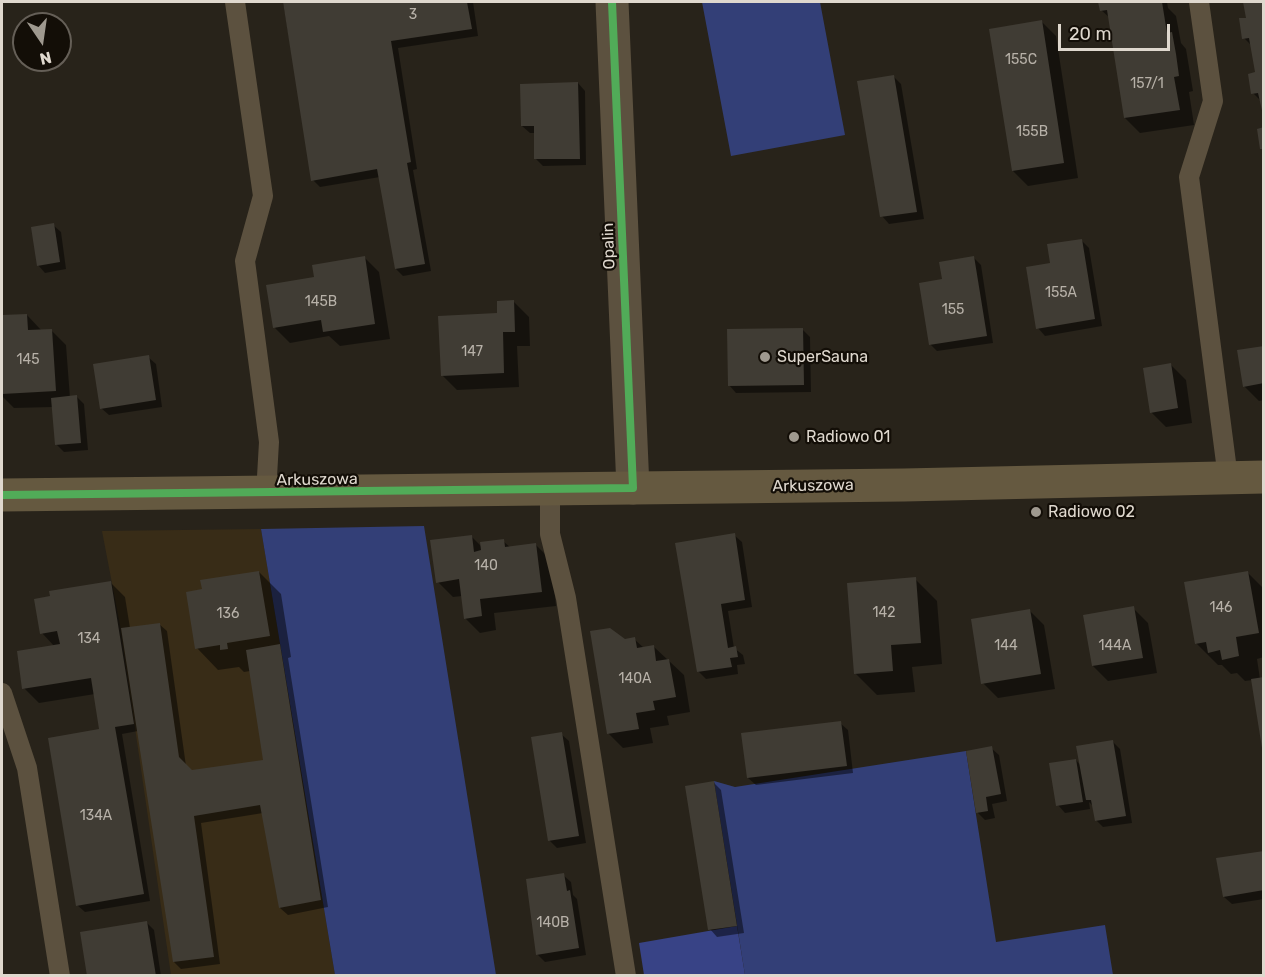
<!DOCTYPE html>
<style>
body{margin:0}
#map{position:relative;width:1265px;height:977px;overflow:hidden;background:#28231a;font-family:Rubik,sans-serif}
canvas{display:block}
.frame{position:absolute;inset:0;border:3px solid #dfd8ce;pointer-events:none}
.north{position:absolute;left:12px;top:12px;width:60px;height:60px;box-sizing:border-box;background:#130e07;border:2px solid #655f57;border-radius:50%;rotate:167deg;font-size:16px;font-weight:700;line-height:24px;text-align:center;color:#dfd8ce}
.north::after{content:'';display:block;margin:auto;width:21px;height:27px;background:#9f998f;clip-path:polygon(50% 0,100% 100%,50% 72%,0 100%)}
.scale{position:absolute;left:1058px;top:24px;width:112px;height:27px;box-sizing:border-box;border:3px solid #dfd8ce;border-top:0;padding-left:8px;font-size:18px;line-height:21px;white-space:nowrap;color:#dfd8ce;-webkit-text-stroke:4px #130e07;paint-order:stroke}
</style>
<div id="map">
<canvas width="1265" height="977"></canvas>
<div class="frame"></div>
<div class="north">N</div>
<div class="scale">20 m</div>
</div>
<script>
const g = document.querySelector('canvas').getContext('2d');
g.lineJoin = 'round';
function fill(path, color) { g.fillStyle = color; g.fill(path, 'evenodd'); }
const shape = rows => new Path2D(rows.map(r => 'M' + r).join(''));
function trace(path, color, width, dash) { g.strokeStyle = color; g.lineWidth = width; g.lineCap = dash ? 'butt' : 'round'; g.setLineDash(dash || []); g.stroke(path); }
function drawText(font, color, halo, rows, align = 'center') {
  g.font = font + ' Rubik,sans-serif'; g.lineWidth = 4.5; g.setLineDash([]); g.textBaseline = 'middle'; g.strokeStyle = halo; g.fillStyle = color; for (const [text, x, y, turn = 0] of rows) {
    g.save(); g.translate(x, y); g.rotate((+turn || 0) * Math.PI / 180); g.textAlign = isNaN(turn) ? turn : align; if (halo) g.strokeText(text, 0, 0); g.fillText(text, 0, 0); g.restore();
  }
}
fill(shape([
 [261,529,335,975,171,975,120,625,102,531]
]), '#382c17');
fill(shape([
 [702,2,820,2,845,135,731,156],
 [424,526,496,975,335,975,261,529],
 [966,751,996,942,1105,925,1113,975,745,975,714,781,735,787]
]), '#333f77');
fill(shape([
 [737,926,745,975,644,975,639,943]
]), '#384386');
fill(shape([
 [283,2,473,2,478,36,398,48,417,169,413,170,431,271,403,276,396,269,380,177,320,187,313,180],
 [1100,2,1167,2,1168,8,1176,16,1181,43,1186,49,1193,91,1189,92,1194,125,1140,133,1125,118,1110,18,1101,10],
 [1245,2,1264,2,1264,119,1261,101,1253,93,1256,73,1252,46,1244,38,1248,19],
 [1041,21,1056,36,1078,178,1028,186,1013,171],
 [894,77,901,84,924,219,889,224,882,216],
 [578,83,585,91,586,165,543,166,536,159,535,133,530,133,522,126],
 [53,225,61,232,66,269,45,273,38,265],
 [1081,240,1089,248,1102,326,1045,336,1038,328,1052,264],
 [364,257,379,272,390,339,340,346,329,336,290,343,275,328,316,278],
 [974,258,981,265,993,343,937,351,930,344,944,280],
 [514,302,529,317,530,346,517,346,519,387,457,390,442,375],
 [27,315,42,331,51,330,66,345,70,398,77,397,84,404,88,450,64,452,56,444,53,407,14,408,2,396,2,316],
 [803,330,810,337,811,392,736,393,729,385],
 [1264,347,1264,400,1259,401,1244,386],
 [148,357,156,364,162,407,109,415,101,408],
 [1171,365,1186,380,1192,423,1166,427,1151,412],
 [734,535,742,542,752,607,728,611,734,648,743,655,745,664,737,665,738,674,706,679,698,671],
 [471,536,482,547,503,541,511,548,536,545,551,560,556,606,494,613,496,630,480,633,465,618,462,596,453,597,438,582],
 [259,572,281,594,291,657,288,658,328,907,288,915,280,908,263,813,201,823,220,964,181,969,174,962,138,731,122,734,150,901,85,912,77,905,100,731,95,694,39,703,24,688,55,647,42,633,110,582,125,597,130,628,159,624,167,631,186,766,192,772,265,761,250,671,244,672,239,667,218,670,197,648,204,590],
 [1248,573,1264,589,1264,657,1257,659,1260,679,1245,681,1237,673,1231,674,1222,665,1218,665,1196,643],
 [915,579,937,601,942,664,912,667,915,692,877,695,855,673],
 [1133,608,1148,623,1157,673,1108,681,1093,666,1085,616],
 [1029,610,1044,625,1055,689,998,698,983,683],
 [634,639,644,648,653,646,684,675,690,712,667,716,669,725,650,728,653,743,623,748,608,733,624,640],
 [840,723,848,730,853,773,756,785,748,778],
 [561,734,569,741,586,843,557,848,550,841,533,738],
 [1113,742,1120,749,1132,823,1103,827,1096,820,1094,807,1089,802,1090,809,1065,813,1058,805,1076,760,1081,766],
 [991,748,999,755,1007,801,992,804,995,818,985,820,978,813,968,753],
 [713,782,721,790,744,933,717,937,710,929],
 [1264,852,1264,899,1232,904,1224,897],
 [563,875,571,882,573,895,577,899,586,955,545,962,537,954],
 [146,922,154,930,161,976,89,976]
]), '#0007');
fill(shape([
 [283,2,467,2,472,29,391,41,411,162,407,163,425,264,395,269,377,169,311,181],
 [1098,2,1162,2,1167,33,1172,32,1176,54,1179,76,1174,77,1180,110,1124,118,1107,10,1100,11],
 [1243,2,1264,2,1264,119,1258,93,1251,94,1248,74,1255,72,1249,38,1242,39,1239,18,1246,18],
 [1042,20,1064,163,1012,171,989,29],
 [894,75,917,212,880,217,857,81],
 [578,82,580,159,534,159,534,126,521,126,520,84],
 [1264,127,1264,149,1260,149,1257,129],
 [54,223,60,262,37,266,31,227],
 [1082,239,1095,319,1036,329,1026,267,1050,263,1047,244],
 [365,256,375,324,323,332,321,320,273,328,266,285,314,277,312,265],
 [974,256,987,336,929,345,919,283,942,279,939,262],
 [514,300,515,332,503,332,504,373,441,376,438,316,497,313,497,301],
 [27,314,28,330,52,329,56,391,2,394,2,315],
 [803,328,804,385,728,386,727,329],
 [1264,346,1264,383,1243,387,1237,350],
 [149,355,156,400,100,409,93,364],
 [1171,363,1178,408,1150,413,1143,368],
 [77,395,81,443,55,445,51,398],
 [735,533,745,600,721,604,728,648,736,646,738,657,730,658,732,667,697,672,675,543],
 [472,535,474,552,481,550,480,542,504,539,505,547,536,543,542,592,480,599,482,616,464,619,459,579,436,583,430,540],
 [259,571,270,636,227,643,228,649,220,650,220,645,195,649,186,592,202,589,200,580],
 [1248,571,1259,633,1236,637,1239,656,1222,660,1220,650,1208,653,1206,642,1195,644,1184,582],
 [916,577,921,643,891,645,893,671,854,674,847,583],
 [111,581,134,724,115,727,144,894,76,906,48,738,99,729,91,678,22,689,17,651,60,644,57,631,40,634,34,599,50,596,49,591],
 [1134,606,1143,658,1092,666,1083,615],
 [1030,609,1041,674,981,684,971,619],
 [160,623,179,757,192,770,263,760,246,650,280,644,321,900,279,908,260,805,194,816,214,957,173,962,121,628],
 [610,628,625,639,635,637,637,648,654,645,656,661,669,659,676,697,653,701,655,710,636,713,639,729,607,734,590,631],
 [1264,677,1264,747,1262,748,1251,679],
 [841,721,847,766,747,778,741,733],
 [562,732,579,836,548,841,531,737],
 [1113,740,1126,816,1095,821,1091,800,1086,800,1076,746],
 [992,746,1001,794,986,797,988,811,976,813,966,751],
 [1076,759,1083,802,1056,806,1049,763],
 [714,781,737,926,708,930,685,786],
 [1264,851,1264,890,1223,897,1216,858],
 [564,873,567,891,570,890,579,948,536,955,526,879],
 [147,921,156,976,87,976,80,932]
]), '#403c34');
trace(shape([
 [235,2,263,196,245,261,269,442,266,494],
 [1199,2,1213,101,1189,177,1228,478],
 [550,490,550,534,566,598,626,976],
 [2,693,27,768,60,976]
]), '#5c513f', 20);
trace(shape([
 [612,2,633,488]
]), '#5c513f', 33);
trace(shape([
 [2,495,904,485,1264,477]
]), '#655940', 33);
trace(shape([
 [2,495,633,488,612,2]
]), '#51ab58', 8);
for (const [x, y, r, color] of [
 [765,357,6,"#9f998f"],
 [794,437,6,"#9f998f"],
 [1036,512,6,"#9f998f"]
]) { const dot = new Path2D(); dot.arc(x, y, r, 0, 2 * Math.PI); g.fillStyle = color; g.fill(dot); trace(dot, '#130e07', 2); }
drawText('14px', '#b7b1a8', null, [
 ["3",413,15],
 ["155C",1021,60],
 ["157/1",1147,84],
 ["155B",1032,132],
 ["155A",1061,293],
 ["145B",321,302],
 ["155",953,310],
 ["147",472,352],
 ["145",28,360],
 ["140",486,566],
 ["146",1221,608],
 ["142",884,613],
 ["136",228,614],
 ["134",89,639],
 ["144",1006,646],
 ["144A",1115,646],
 ["140A",635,679],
 ["134A",96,816],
 ["140B",553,923]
]);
drawText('16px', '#dfd8ce', '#130e07', [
 ["Opalin",609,246,-92],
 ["Arkuszowa",317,480,-1],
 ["Arkuszowa",813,486,-1]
]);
drawText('16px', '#dfd8ce', '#130e07', [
 ["SuperSauna",777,357],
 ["Radiowo 01",806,437],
 ["Radiowo 02",1048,512]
], 'left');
</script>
